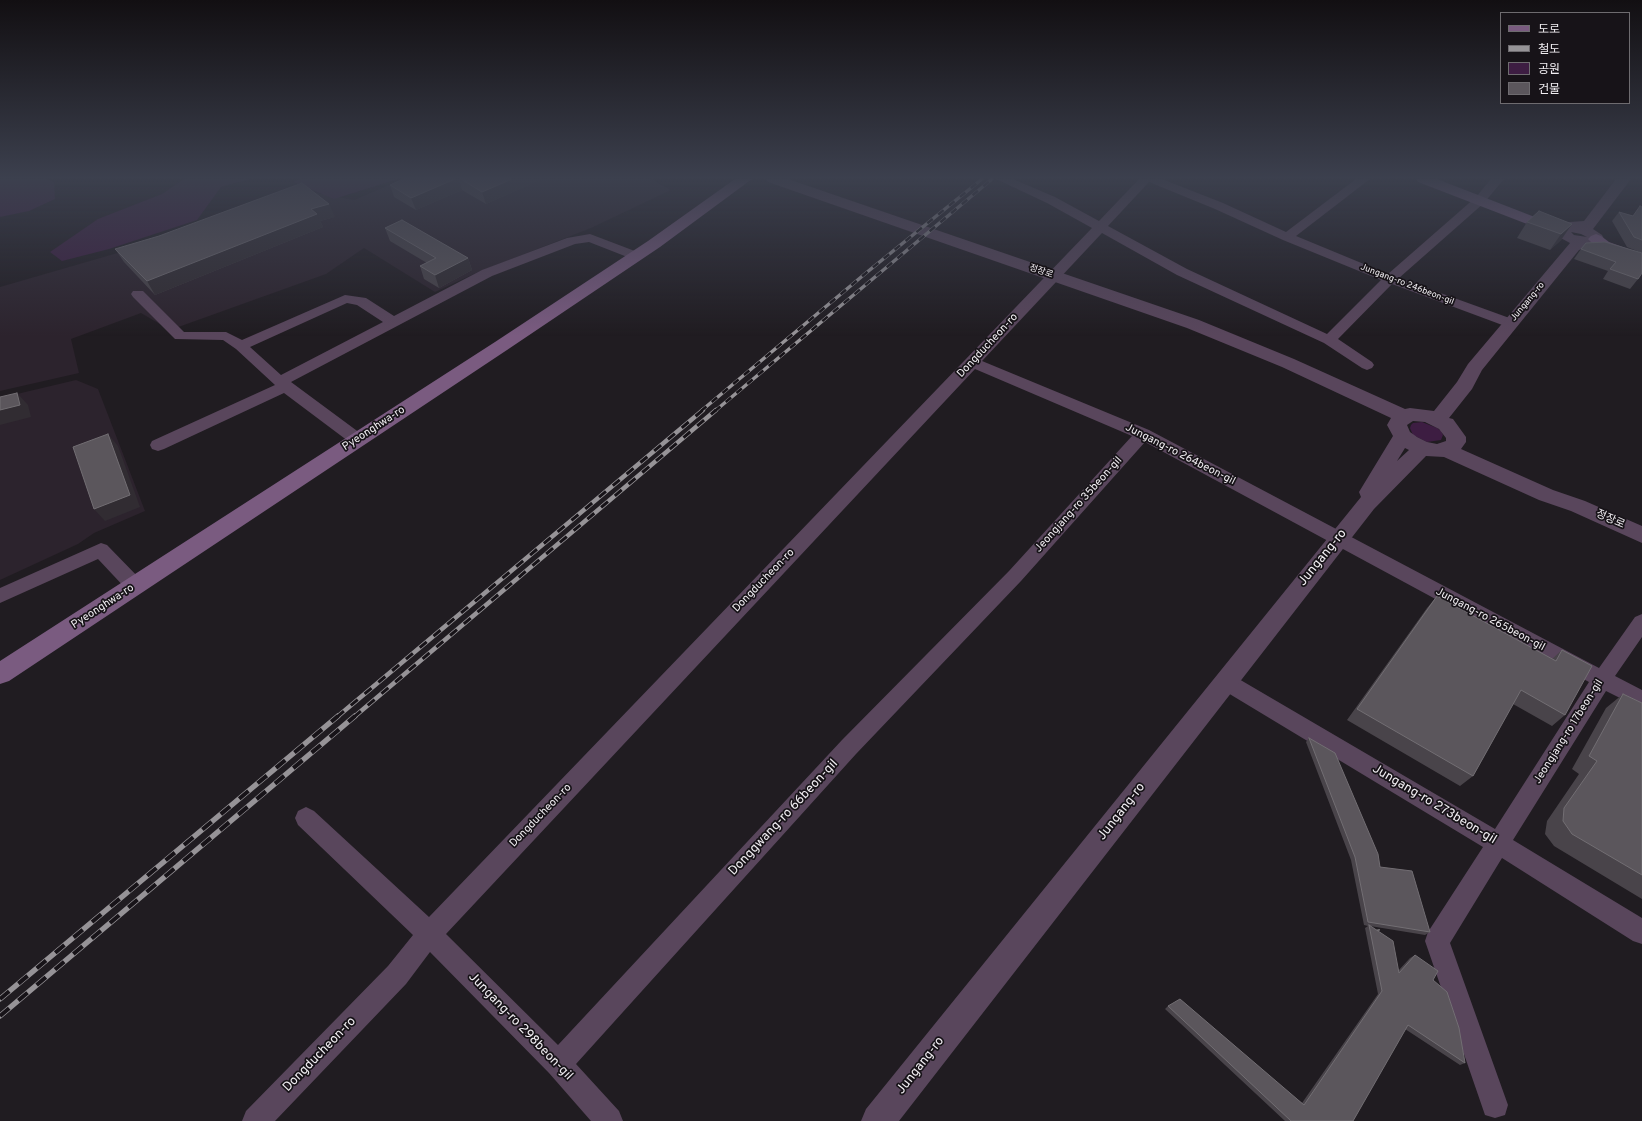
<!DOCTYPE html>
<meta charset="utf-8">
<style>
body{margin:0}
#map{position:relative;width:1642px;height:1121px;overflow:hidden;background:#201c21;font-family:Overpass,"Noto Sans KR",sans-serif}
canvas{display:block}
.legend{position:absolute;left:1500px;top:12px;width:130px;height:92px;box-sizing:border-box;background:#171318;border:1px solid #6e6b6f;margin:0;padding:5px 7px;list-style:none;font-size:12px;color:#f1eef2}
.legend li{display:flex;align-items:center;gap:8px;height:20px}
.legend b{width:20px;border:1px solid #6e6b6f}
</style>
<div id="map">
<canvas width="1642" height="1121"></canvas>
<ul class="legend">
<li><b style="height:5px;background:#7a5b80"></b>도로</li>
<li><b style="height:5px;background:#969397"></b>철도</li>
<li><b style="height:11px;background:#3d1d42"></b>공원</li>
<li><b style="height:11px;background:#5b565c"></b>건물</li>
</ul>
</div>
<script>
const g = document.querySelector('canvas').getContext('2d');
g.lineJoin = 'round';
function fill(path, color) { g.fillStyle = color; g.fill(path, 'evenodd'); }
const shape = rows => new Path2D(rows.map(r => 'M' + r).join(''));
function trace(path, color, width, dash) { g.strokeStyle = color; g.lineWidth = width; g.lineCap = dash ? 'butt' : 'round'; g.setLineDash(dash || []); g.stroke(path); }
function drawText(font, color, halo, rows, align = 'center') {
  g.font = font + ' Overpass,"Noto Sans KR",sans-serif'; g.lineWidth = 3.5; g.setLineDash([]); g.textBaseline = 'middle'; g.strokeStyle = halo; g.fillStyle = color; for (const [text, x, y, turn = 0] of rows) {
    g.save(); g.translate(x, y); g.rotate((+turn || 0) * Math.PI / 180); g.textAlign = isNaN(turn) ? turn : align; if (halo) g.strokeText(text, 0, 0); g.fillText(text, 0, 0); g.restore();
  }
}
fill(shape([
 [403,179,651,179,671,190,591,228,476,273,435,292,364,248,326,274,170,330,141,313,71,339,79,373,0,391,0,287,190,232,298,189,354,200],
 [76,380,98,389,145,511,94,533,78,544,0,580,0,398]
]), '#2c232d');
fill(shape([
 [0,179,46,179,54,182,55,199,29,211,0,217],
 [184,179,250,179,221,187,197,220,109,249,62,261,50,252,98,219,162,194],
 [301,179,398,179,334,199,293,182],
 [1422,422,1437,428,1441,431,1443,435,1441,440,1427,442,1413,435,1410,428,1411,425,1413,423]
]), '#3d1d42');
trace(shape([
 [1377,924,1379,935]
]), '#7f7c80', 3.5, [1.5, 4]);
fill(shape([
 [996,179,1013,179,1055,197,1099,221,1139,179,1162,179,1223,203,1286,232,1356,179,1370,179,1296,236,1388,274,1476,197,1491,179,1504,179,1484,203,1399,278,1515,320,1517,323,1515,326,1505,326,1392,284,1338,339,1372,362,1374,365,1372,368,1367,370,1362,368,1324,343,1177,275,1102,233,982,361,1149,430,1599,668,1635,617,1642,614,1642,637,1615,676,1642,690,1642,709,1606,691,1513,840,1642,918,1642,944,1633,941,1502,858,1450,943,1508,1105,1505,1115,1495,1118,1485,1115,1425,941,1428,932,1483,847,1218,687,1215,681,1218,675,1225,673,1232,675,1495,829,1589,682,1145,442,1021,581,856,754,576,1064,619,1111,623,1121,591,1121,549,1073,430,952,406,984,275,1121,242,1121,246,1111,388,966,413,935,298,825,295,818,298,811,306,807,314,811,429,917,1092,228,1047,203,996,179],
 [1149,182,1215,209,1283,240,1381,280,1327,334,1187,269,1108,226,1149,182],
 [975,369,1132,436,1009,571,842,740,558,1045,446,934,975,369],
 [590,234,640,253,641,256,635,260,589,242,575,244,492,276,291,382,364,436,366,440,364,444,358,445,352,444,284,393,164,449,158,451,152,449,150,445,152,441,275,385,236,349,223,340,175,339,133,297,131,294,133,291,143,291,184,332,226,332,242,340,345,295,366,298,394,316,482,270,567,238,590,234],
 [347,303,357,305,383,322,281,375,250,347,347,303],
 [101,543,107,545,142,581,144,586,142,591,135,593,128,591,98,559,0,603,0,588,101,543]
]), '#59465c');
fill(shape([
 [766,179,788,179,1199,320,1294,359,1405,409,1410,408,1434,411,1457,382,1468,364,1570,243,1557,236,1554,233,1557,227,1570,222,1584,221,1616,179,1631,179,1593,229,1602,235,1604,239,1601,242,1579,250,1482,370,1472,389,1449,418,1453,419,1466,437,1466,442,1461,449,1553,490,1585,501,1642,526,1642,543,1571,511,1539,500,1444,457,1426,456,1374,509,1346,545,899,1121,861,1121,866,1109,1361,497,1359,492,1393,436,1387,425,1391,418,1282,367,1187,328,768,182,766,179],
 [1571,232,1581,234,1587,237,1574,235,1571,232],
 [1413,421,1425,422,1439,429,1446,438,1446,441,1437,444,1427,442,1417,437,1410,432,1407,425,1413,421],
 [1405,448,1409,450,1397,461,1405,448]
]), '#59465c');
fill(shape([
 [735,179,752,179,660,247,507,350,9,681,0,684,0,661,495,342,648,241,735,179],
 [1416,179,1437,179,1563,228,1566,231,1563,234,1558,236,1553,234,1418,182,1416,179],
 [1596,234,1601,236,1609,242,1642,254,1642,264,1597,248,1588,239,1591,236,1596,234]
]), '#7a5b80');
const railFar2 = shape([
 [701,411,866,273,982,179],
 [715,411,992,179]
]);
const railFar1 = shape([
 [337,717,703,410],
 [354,717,716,410]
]);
const rail = shape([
 [0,999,338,716],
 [0,1016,355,716]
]);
trace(railFar2, '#969397', 3.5);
trace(railFar1, '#969397', 4.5);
trace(rail, '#969397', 5.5);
trace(railFar2, '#171318', 2.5, [7]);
trace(railFar1, '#171318', 3, [9]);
trace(rail, '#171318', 4, [12]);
fill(shape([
 [403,179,542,179,486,204,462,190,416,210,394,197,390,185],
 [1642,207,1642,253,1627,247,1612,221,1619,212,1633,216],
 [335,217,320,221,323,227,155,295,124,262,115,249],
 [1527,222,1572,224,1561,240,1550,250,1517,238],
 [385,228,468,258,472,270,439,288,424,279,420,266,427,263,390,241],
 [1581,249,1642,253,1638,279,1630,289,1603,279,1608,271,1574,259],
 [1437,596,1552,659,1562,650,1565,715,1552,726,1513,704,1473,776,1460,786,1347,720,1427,608],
 [1623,694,1642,703,1642,899,1554,846,1545,834,1547,821,1579,774,1572,769,1606,708],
 [1309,738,1380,867,1430,932,1425,935,1370,926,1398,971,1410,958,1415,955,1433,980,1465,1063,1460,1065,1405,1029,1353,1121,1285,1121,1165,1009,1168,1006,1302,1103,1378,994,1365,928,1368,926,1364,925,1351,860,1306,742]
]), '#49444a');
fill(shape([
 [455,179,459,179,462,190,416,210,411,198],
 [512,179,542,179,486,204,482,192],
 [329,204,335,217,320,221,323,227,155,295,147,281,311,209],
 [1572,224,1561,240,1550,250,1561,234],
 [468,258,472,270,439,288,435,275],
 [17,393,28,405,31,417,0,425,0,410],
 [108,434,118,446,140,507,105,521,94,509]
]), '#312c32');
const building = shape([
 [403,179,455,179,411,198,390,185,403,179],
 [461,179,512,179,482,192,461,179],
 [302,183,329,204,311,209,317,214,147,281,115,249,159,236,302,183],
 [1640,206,1642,207,1642,240,1634,237,1619,212,1633,216,1640,206],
 [1539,211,1572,224,1561,234,1527,222,1539,211],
 [402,220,468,258,435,275,420,266,436,258,385,228,402,220],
 [1605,242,1642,253,1642,273,1638,279,1610,269,1616,262,1581,249,1586,243,1605,242],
 [17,393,20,405,0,410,0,397,17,393],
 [108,434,130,495,94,509,73,447,108,434],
 [1437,596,1556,661,1562,650,1592,666,1565,715,1521,690,1473,776,1357,709,1437,596],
 [1623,694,1642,703,1642,875,1572,834,1563,821,1564,808,1597,761,1589,756,1623,694],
 [1309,738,1335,753,1378,854,1380,867,1412,871,1430,932,1368,922,1355,857,1309,738],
 [1369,925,1393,941,1399,973,1415,955,1438,971,1433,980,1447,992,1459,1028,1465,1063,1408,1025,1353,1121,1291,1121,1168,1006,1180,999,1304,1105,1382,991,1369,925]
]);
fill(building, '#5b565c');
trace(building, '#726e73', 1);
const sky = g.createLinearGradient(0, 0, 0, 336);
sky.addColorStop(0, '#120f12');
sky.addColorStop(0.53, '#3c404e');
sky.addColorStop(1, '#3c404e00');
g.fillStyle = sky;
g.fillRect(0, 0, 1642, 336);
drawText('9px', '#f1eef2', '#171318', [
 ["정장로",1041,272,19],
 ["Jungang-ro 246beon-gil",1407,285,21],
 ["Jungang-ro",1528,302,-50]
]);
drawText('11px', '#f1eef2', '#171318', [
 ["Dongducheon-ro",988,346,-47],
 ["Pyeonghwa-ro",374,429,-33],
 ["Jungang-ro 264beon-gil",1180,455,27],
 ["Jeongjang-ro 35beon-gil",1079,505,-48],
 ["정장로",1610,520,24],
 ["Dongducheon-ro",764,581,-46],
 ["Pyeonghwa-ro",103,607,-33],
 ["Jungang-ro 265beon-gil",1490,620,28],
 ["Jeongjang-ro 17beon-gil",1569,732,-58],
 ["Dongducheon-ro",541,816,-46]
]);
drawText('13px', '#f1eef2', '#171318', [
 ["Jungang-ro",1323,558,-51],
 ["Jungang-ro 273beon-gil",1434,805,31],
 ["Jungang-ro",1122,812,-52],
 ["Donggwang-ro 66beon-gil",784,818,-47],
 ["Jungang-ro 298beon-gil",520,1027,46],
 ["Dongducheon-ro",320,1055,-46],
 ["Jungang-ro",921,1066,-52]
]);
</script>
